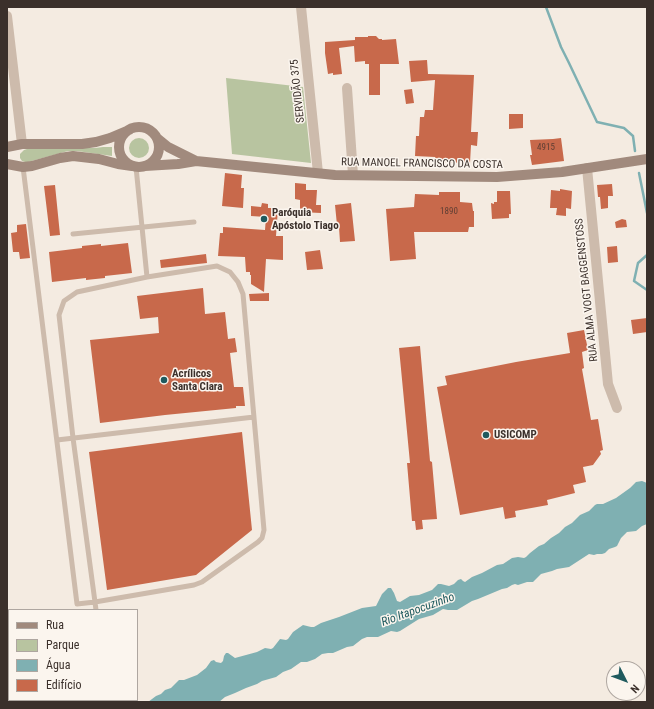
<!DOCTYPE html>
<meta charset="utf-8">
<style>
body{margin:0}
#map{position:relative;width:654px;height:709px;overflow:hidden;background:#f4ebe1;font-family:"Roboto Condensed",sans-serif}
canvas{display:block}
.frame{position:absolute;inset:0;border:8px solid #3b302b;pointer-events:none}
.legend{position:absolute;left:8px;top:609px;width:130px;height:92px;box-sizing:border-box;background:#fbf5ee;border:1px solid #aea6a0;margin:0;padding:5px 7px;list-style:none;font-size:12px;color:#3b302b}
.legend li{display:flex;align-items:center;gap:8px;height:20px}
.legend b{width:20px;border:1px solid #aea6a0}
.north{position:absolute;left:606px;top:661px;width:40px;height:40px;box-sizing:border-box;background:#fbf5ee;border:1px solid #aea6a0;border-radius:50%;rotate:132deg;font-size:11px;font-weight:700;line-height:16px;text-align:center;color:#3b302b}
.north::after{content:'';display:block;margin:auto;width:14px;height:18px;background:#1f5a5e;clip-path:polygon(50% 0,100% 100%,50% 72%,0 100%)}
</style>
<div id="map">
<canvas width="654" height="709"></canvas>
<div class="frame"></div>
<ul class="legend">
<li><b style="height:5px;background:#a18a7d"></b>Rua</li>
<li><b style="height:11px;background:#b8c4a0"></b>Parque</li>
<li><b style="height:11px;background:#7fb0b2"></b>Água</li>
<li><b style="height:11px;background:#c8694b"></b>Edifício</li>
</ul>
<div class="north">N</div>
</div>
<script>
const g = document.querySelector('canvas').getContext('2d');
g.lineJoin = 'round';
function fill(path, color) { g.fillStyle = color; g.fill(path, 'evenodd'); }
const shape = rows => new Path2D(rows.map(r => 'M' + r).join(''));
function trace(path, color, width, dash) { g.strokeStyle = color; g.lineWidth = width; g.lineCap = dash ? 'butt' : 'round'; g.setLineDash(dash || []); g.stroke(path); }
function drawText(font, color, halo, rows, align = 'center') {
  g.font = font + ' "Roboto Condensed",sans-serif'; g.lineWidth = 3; g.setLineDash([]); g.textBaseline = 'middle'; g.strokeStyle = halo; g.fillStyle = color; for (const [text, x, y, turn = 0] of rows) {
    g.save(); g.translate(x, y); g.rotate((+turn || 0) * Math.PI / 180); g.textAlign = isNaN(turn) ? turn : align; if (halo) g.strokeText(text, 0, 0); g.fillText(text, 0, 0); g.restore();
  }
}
fill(shape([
 [226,78,303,87,311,163,232,154],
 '129 148a10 10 0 1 1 20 0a10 10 0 1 1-20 0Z',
 [103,147,112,147,112,156,77,151,68,151,28,162,25,162,22,161,20,158,20,154,24,150,27,149,42,148,95,148]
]), '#b8c4a0');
fill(shape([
 [642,481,647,483,647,524,642,526,636,531,627,532,621,538,617,546,615,547,609,549,605,553,602,554,597,554,594,555,589,554,569,567,557,569,552,571,541,574,533,582,527,582,518,585,515,584,512,585,507,588,502,589,478,599,472,601,457,610,448,610,443,609,433,615,419,619,400,631,397,632,391,631,378,637,367,637,362,639,353,646,347,647,333,653,328,653,322,654,315,659,307,662,301,662,291,669,283,672,276,677,262,681,257,684,246,688,235,693,225,697,219,702,148,702,156,696,161,694,165,690,171,688,179,680,184,680,197,675,206,668,211,661,214,660,216,662,221,663,223,661,224,656,226,653,228,653,235,658,257,652,265,648,271,649,273,648,280,639,286,640,288,639,293,632,303,625,311,627,314,627,321,623,339,617,362,608,376,606,382,594,388,588,391,588,394,593,397,601,400,602,410,596,419,595,432,590,438,584,441,584,449,586,454,584,458,580,461,579,463,581,465,582,472,577,482,573,497,565,503,564,512,558,518,557,524,558,526,557,530,553,539,546,544,544,551,538,559,533,565,527,572,523,580,515,589,511,595,505,597,504,603,504,616,498,630,488,636,482]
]), '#7fb0b2');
trace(shape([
 [546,7,561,47,569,63,597,122,624,128,633,136,635,151],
 [639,173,647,213],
 [647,255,638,263,634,281,647,290]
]), '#7fb0b2', 2.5);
fill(shape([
 [368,36,376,36,379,39,382,39,382,40,396,39,399,64,380,64,380,95,369,95,369,64,365,64,365,61,355,62,354,46,339,48,342,74,333,75,333,73,328,74,325,53,325,42,355,40,355,37,368,37],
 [427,60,428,74,474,75,471,132,478,132,477,146,471,145,470,163,435,162,435,157,415,156,416,136,419,136,420,117,424,117,425,110,433,110,435,80,411,82,409,61],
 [412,89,414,103,406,104,404,90],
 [509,114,523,114,523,128,509,129],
 [561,138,564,161,532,165,530,155,532,155,530,140,553,139],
 [225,173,242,175,241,188,244,188,243,208,222,206],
 [295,183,306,184,306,190,317,190,316,205,321,205,321,213,300,212,300,200,295,199],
 [612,184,613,196,608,196,608,208,601,209,600,197,598,197,597,185],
 [55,185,60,235,50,236,44,186],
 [560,189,572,191,571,209,566,208,566,216,556,215,557,208,550,208,551,190,560,191],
 [497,191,510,191,511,214,509,214,509,218,492,219,491,203,494,204,494,202,497,202],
 [439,192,460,192,460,202,472,203,473,211,474,211,474,227,469,227,468,232,414,232,416,259,390,261,386,209,414,207,415,194,439,195],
 [262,203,268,204,268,208,278,208,276,236,283,236,283,260,266,259,264,292,251,284,251,275,250,275,250,272,246,272,245,257,218,256,220,233,223,233,223,227,265,230,266,217,251,216,251,206,261,207],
 [351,203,355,241,340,242,339,227,337,225,335,205],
 [622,219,626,220,627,227,616,228,615,222],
 [26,224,30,258,20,259,19,252,13,252,11,233,17,232,17,225],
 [128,243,132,273,105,276,105,278,86,280,86,278,52,282,49,252,82,248,82,246,101,244,101,246],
 [617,246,618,262,608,263,607,247],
 [320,250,323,269,307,270,305,252],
 [206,254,207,263,161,268,160,260],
 [203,288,205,314,225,312,228,339,235,338,237,352,230,353,234,387,243,387,245,406,236,406,236,408,165,415,100,423,90,340,159,333,158,317,140,319,137,296],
 [269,293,269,301,250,301,249,294],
 [647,318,647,332,633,334,631,320],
 [584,330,588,350,582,352,584,368,582,369,591,420,598,419,603,450,600,451,601,454,593,465,583,467,586,482,573,485,575,493,547,500,548,505,515,511,516,517,505,519,503,507,460,515,437,387,447,385,445,376,516,362,570,353,567,333],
 [420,346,430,461,432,462,437,519,422,520,423,529,416,530,415,521,412,521,407,463,410,463,399,348],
 [242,432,252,530,196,575,107,590,89,452]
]), '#c8694b');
trace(shape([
 [23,167,77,604,95,602,194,585,202,582,258,542,262,538,264,530,243,294,238,282,230,272,217,266,147,277,77,292,64,301,59,315,73,438,95,602,96,610],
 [136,167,147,277],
 [73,234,194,222],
 [57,440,254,417],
 [7,657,9,657]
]), '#cdbbac', 5);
trace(shape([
 [301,7,318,173],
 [7,16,22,144],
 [347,88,353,175],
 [587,168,608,384,617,408]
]), '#cdbbac', 10);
trace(shape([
 '119 147a20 20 0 1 1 40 0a20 20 0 1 1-40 0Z',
 [157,138,168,147,196,161],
 [7,147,22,144,82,144,96,142,110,138,129,130],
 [7,164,23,167,32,166,60,158,73,156,99,159,118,164,132,166],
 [145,166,178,164,196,161,335,175,497,177,562,172,647,159]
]), '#a18a7d', 10);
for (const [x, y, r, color] of [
 [264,219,4,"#1f5a5e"],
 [164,380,4,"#1f5a5e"],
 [486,435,4,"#1f5a5e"]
]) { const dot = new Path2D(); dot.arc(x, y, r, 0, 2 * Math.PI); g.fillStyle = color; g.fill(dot); trace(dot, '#fbf5ee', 1.5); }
drawText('9px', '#5e3e33', null, [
 ["4915",546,148],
 ["1890",449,212]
]);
drawText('11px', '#3b302b', '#fbf5ee', [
 ["SERVIDÃO 375",298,91,-96],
 ["RUA MANOEL FRANCISCO DA COSTA",422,164,1],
 ["RUA ALMA VOGT BAGGENSTOSS",587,290,-96]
]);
drawText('bold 11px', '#3b302b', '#fbf5ee', [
 ["Paróquia",272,213],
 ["Apóstolo Tiago",272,226],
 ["Acrílicos",172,374],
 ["Santa Clara",172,387],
 ["USICOMP",494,435]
], 'left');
drawText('italic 12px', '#1f5a5e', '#fbf5ee', [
 ["Rio Itapocuzinho",418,610,-20]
]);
</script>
